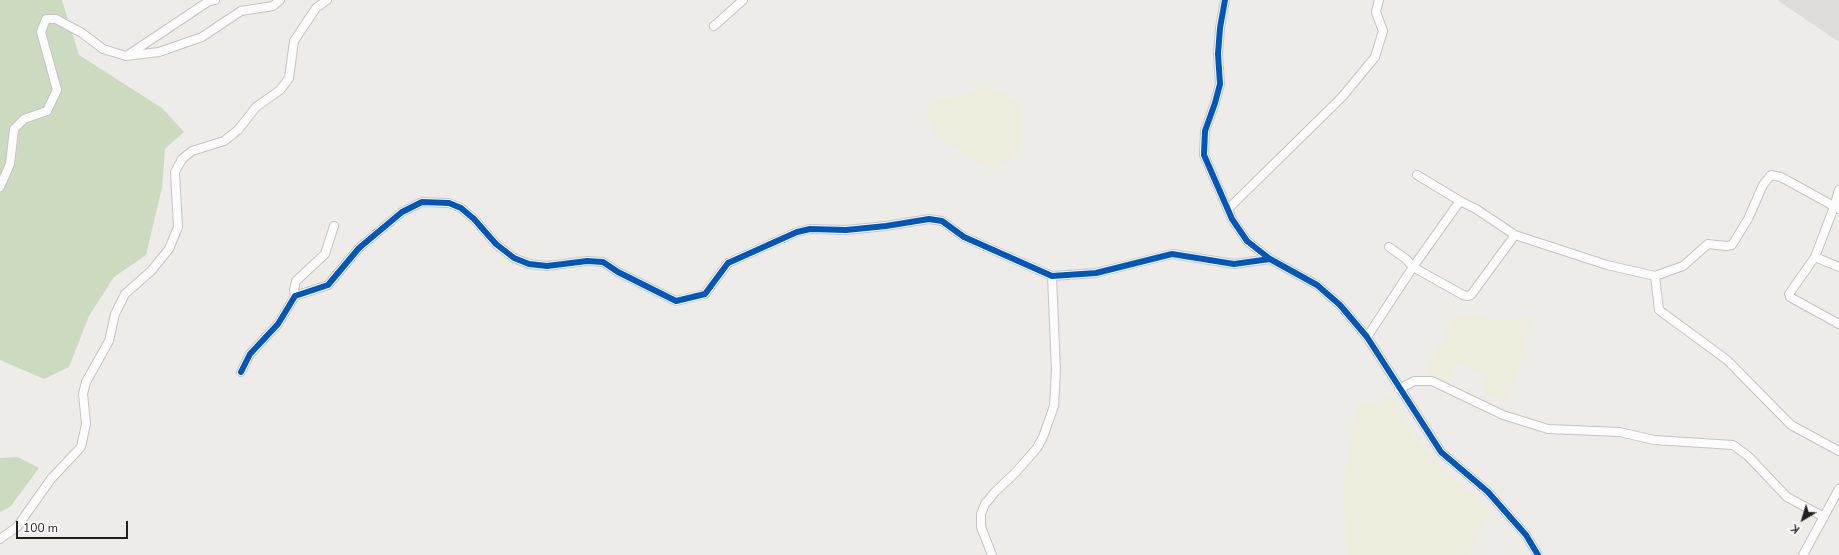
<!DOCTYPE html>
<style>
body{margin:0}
#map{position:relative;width:1839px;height:555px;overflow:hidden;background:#eeece9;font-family:"Nunito Sans",sans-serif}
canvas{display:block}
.north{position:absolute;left:1783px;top:499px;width:40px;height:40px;-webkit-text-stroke:3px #fff;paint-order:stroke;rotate:218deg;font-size:11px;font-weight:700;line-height:16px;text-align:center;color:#202020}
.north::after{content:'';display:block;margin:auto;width:14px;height:18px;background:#202020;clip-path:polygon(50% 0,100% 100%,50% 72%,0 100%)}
.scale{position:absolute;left:16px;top:521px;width:112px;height:18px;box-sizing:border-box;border:2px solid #202020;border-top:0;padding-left:5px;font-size:12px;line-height:14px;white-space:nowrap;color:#202020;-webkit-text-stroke:3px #fff;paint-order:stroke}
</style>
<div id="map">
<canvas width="1839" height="555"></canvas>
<div class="north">K</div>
<div class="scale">100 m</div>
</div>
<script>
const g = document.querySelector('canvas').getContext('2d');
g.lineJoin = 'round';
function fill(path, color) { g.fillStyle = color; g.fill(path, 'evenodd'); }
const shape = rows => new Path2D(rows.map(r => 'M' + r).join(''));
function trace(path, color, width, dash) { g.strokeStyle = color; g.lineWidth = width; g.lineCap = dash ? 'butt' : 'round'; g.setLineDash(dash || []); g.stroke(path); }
fill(shape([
 [1777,0,1839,0,1839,42]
]), '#dddcda');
fill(shape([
 [984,84,1007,95,1021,106,1021,143,1013,158,993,169,983,166,933,133,925,111,940,99,968,94],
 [1472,313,1495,320,1533,318,1507,403,1481,390,1486,377,1458,362,1447,382,1426,373,1427,369,1453,317],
 [1392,394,1416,439,1446,473,1492,510,1469,555,1347,555,1343,486,1356,407,1372,400,1375,404]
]), '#eeeddd');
fill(shape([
 [0,0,62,0,79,55,162,108,184,132,165,149,162,188,146,255,114,277,89,316,69,367,44,379,0,360],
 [18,457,39,468,10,507,0,512,0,458]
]), '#ccdbbf');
const minor = shape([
 [1225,0,1220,28,1218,54,1220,84,1215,103,1205,131,1204,155,1232,219,1247,241,1270,259,1317,285,1340,305,1367,337,1441,452,1488,492,1526,535,1538,555],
 [714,26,743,0],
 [128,55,209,1,215,0],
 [1417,175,1460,201,1476,209,1515,235,1607,265,1655,276,1683,266,1708,244,1726,246,1732,245,1748,219,1763,185,1771,175,1781,177,1839,209],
 [0,187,10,164,14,129,24,119,47,111,57,90,41,32,46,19,56,19,82,33,103,49,126,56,159,52,202,37,241,11,273,6,280,0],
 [1839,190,1834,207,1815,257,1789,294,1790,297,1839,324],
 [1228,209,1342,97,1375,57,1383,31,1376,12,1379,0],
 [1389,247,1406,259,1413,267,1463,295,1468,296,1471,295,1515,235],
 [1815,257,1839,267],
 [1655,276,1659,310,1727,360,1791,425,1839,451],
 [295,296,294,290,296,281,325,254,334,226],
 [1367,337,1413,267,1460,201],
 [241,372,250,354,278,324,295,296,328,285,359,248,402,212,422,202,449,203,461,208,474,219,496,244,514,258,529,264,547,266,587,261,603,262,618,272,676,301,705,294,728,263,797,232,810,229,846,230,886,226,929,219,942,221,964,237,1052,276,1096,273,1172,254,1234,264,1270,259],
 [1399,389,1414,381,1432,381,1503,415,1548,429,1620,432,1654,440,1733,445,1748,456,1787,497,1824,517],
 [0,539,17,527,51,479,81,447,86,424,83,394,86,382,109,341,115,314,125,294,151,271,169,249,178,227,175,172,182,159,192,151,224,141,238,130,256,107,280,90,289,78,294,41,316,8,327,0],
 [992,555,981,527,981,514,985,504,995,492,1016,472,1037,448,1043,437,1054,406,1056,371,1052,276],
 [1803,555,1839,489]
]);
trace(minor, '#c5c4c3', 10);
trace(minor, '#fcfcfc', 8);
trace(shape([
 [1225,0,1220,28,1218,54,1220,84,1215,103,1205,131,1204,155,1232,219,1247,241,1270,259,1317,285,1340,305,1367,337,1441,452,1488,492,1526,535,1538,555],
 [241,372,250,354,278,324,295,296,328,285,359,248,402,212,422,202,449,203,461,208,474,219,496,244,514,258,529,264,547,266,587,261,603,262,618,272,676,301,705,294,728,263,797,232,810,229,846,230,886,226,929,219,942,221,964,237,1052,276,1096,273,1172,254,1234,264,1270,259]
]), '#0057b8', 6);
</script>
